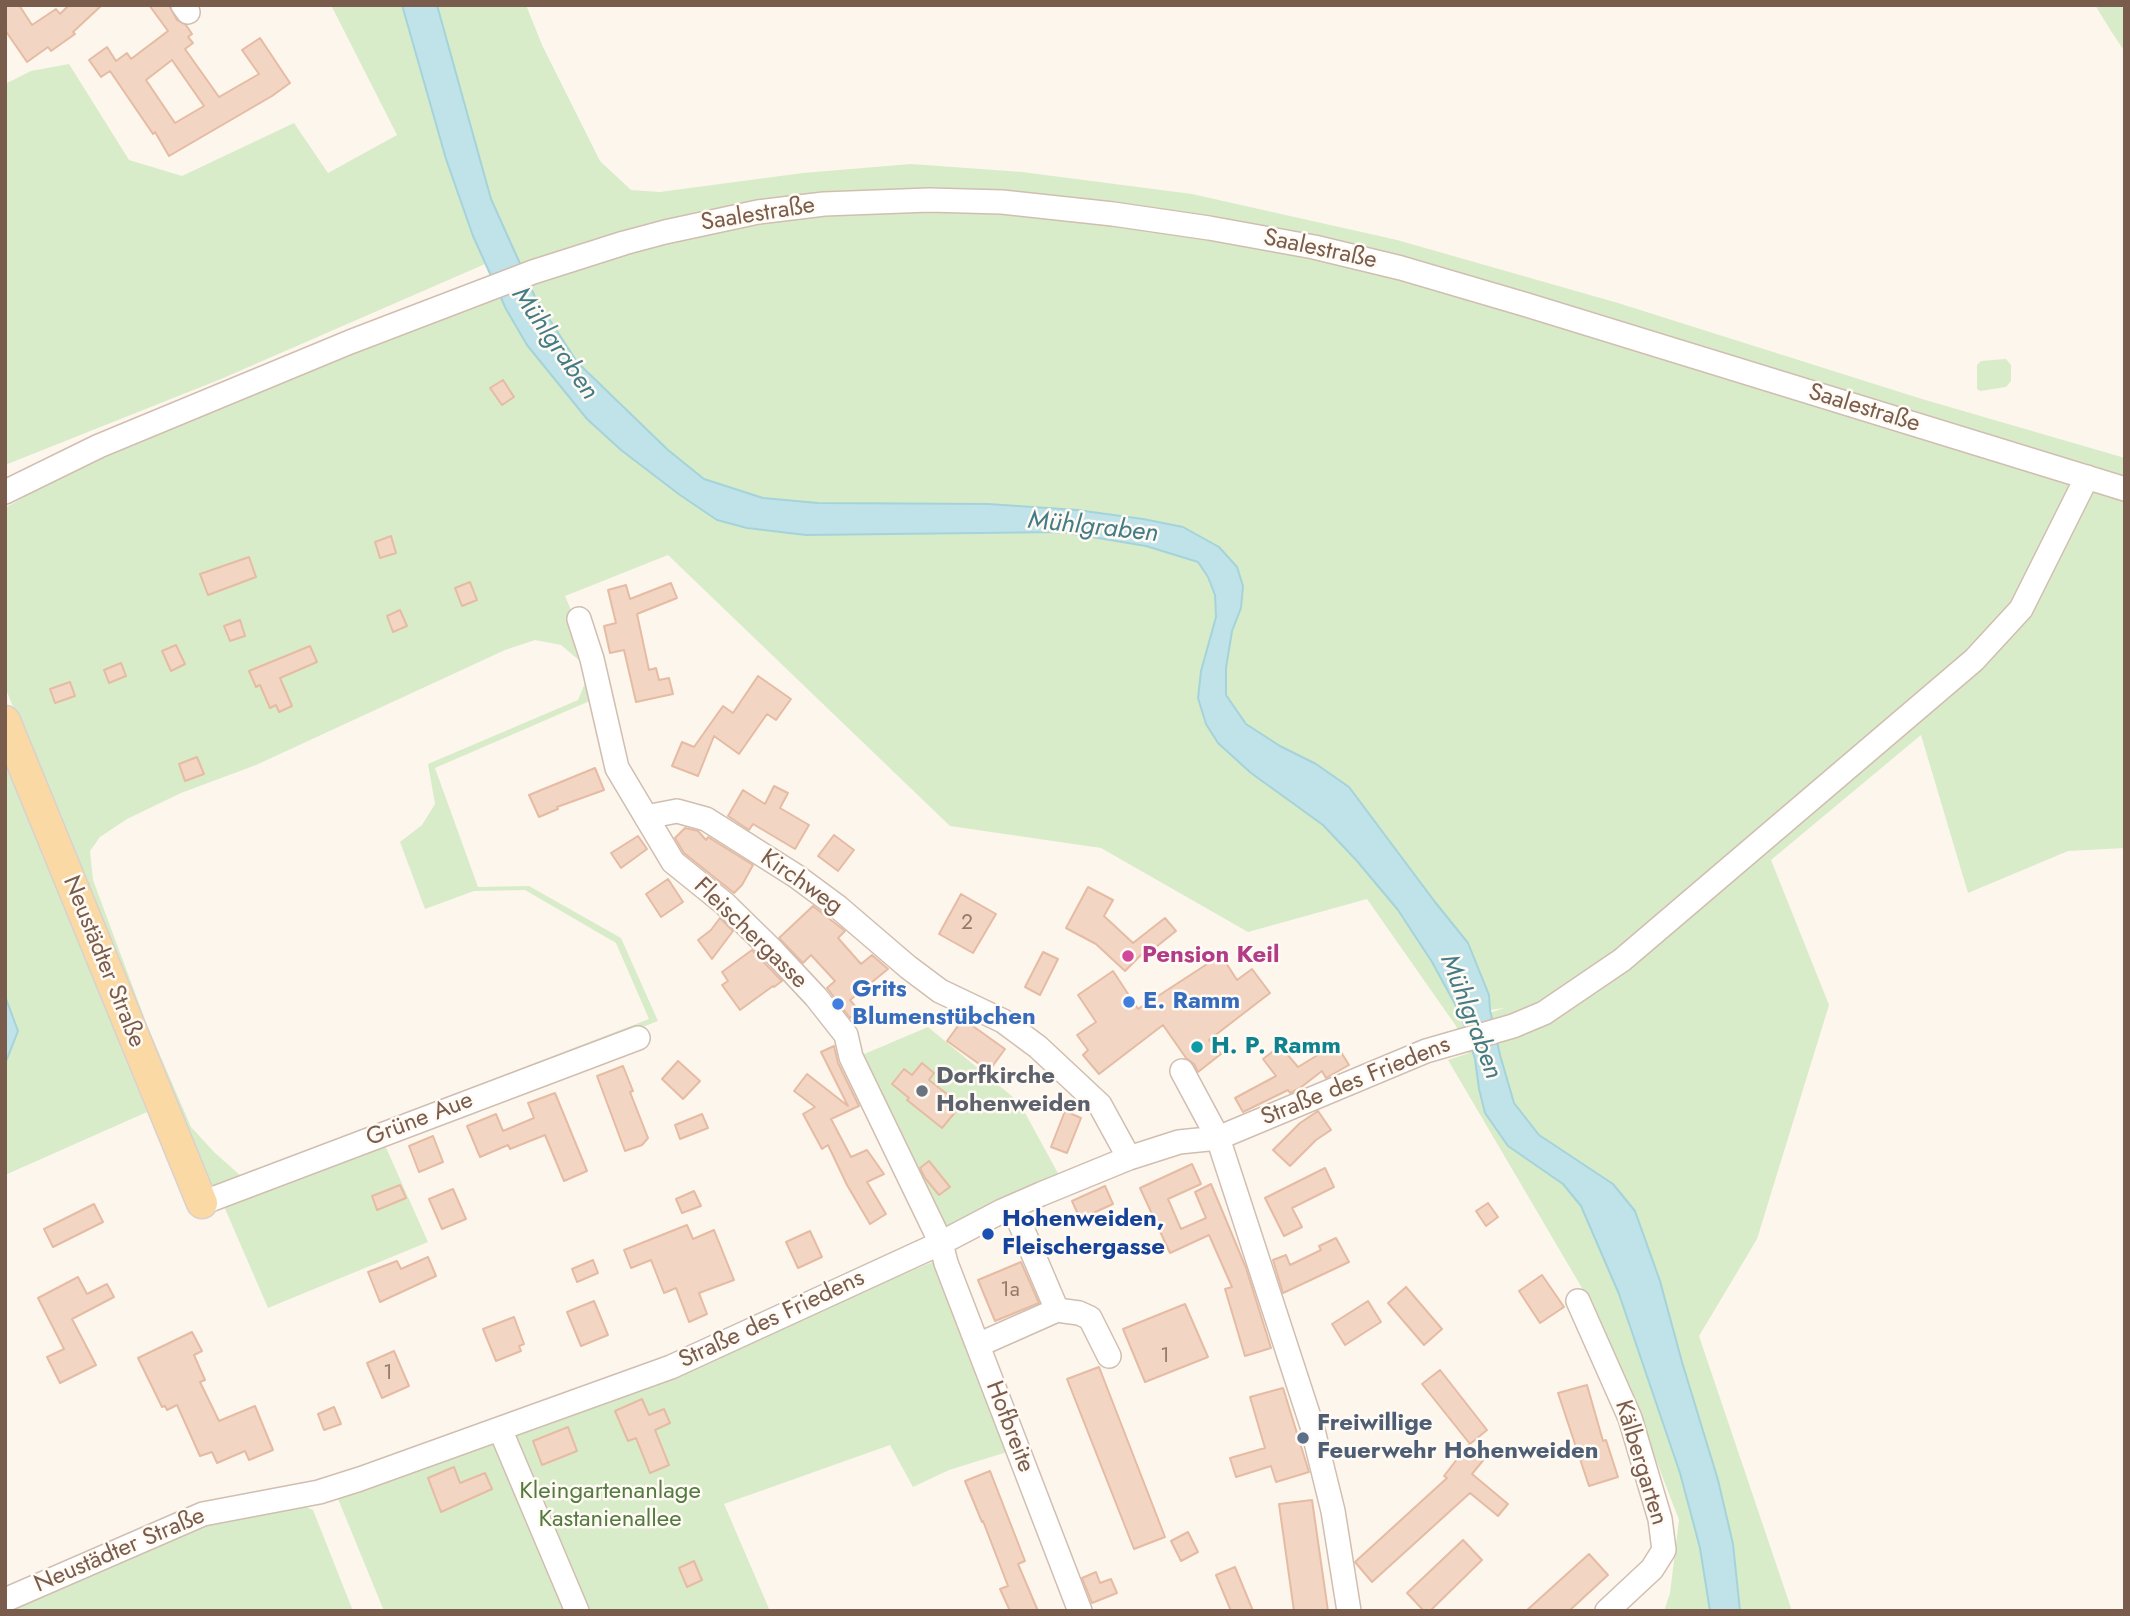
<!DOCTYPE html>
<meta charset="utf-8">
<style>
body{margin:0}
#map{position:relative;width:2130px;height:1616px;overflow:hidden;background:#fdf6ec;font-family:Jost,sans-serif}
canvas{display:block}
.frame{position:absolute;inset:0;border:7px solid #7a5c4d;pointer-events:none}
</style>
<div id="map">
<canvas width="2130" height="1616"></canvas>
<div class="frame"></div>
</div>
<script>
const g = document.querySelector('canvas').getContext('2d');
g.lineJoin = 'round';
function fill(path, color) { g.fillStyle = color; g.fill(path, 'evenodd'); }
const shape = rows => new Path2D(rows.map(r => 'M' + r).join(''));
function trace(path, color, width, dash) { g.strokeStyle = color; g.lineWidth = width; g.lineCap = dash ? 'butt' : 'round'; g.setLineDash(dash || []); g.stroke(path); }
function drawText(font, color, halo, rows, align = 'center') {
  g.font = font + ' Jost,sans-serif'; g.lineWidth = 5; g.setLineDash([]); g.textBaseline = 'middle'; g.strokeStyle = halo; g.fillStyle = color; for (const [text, x, y, turn = 0] of rows) {
    g.save(); g.translate(x, y); g.rotate((+turn || 0) * Math.PI / 180); g.textAlign = isNaN(turn) ? turn : align; if (halo) g.strokeText(text, 0, 0); g.fillText(text, 0, 0); g.restore();
  }
}
fill(shape([
 [331,5,402,5,446,159,473,236,485,264,221,379,5,465,5,84,31,71,69,64,129,160,182,176,294,123,328,173,397,135],
 [437,5,526,5,542,45,600,161,631,190,660,192,803,173,911,164,1022,172,1192,194,1397,240,1618,303,1922,399,2125,458,2125,848,2068,851,1968,893,1921,735,1771,860,1829,1005,1757,1239,1699,1336,1792,1611,1664,1611,1670,1593,1679,1520,1619,1363,1599,1317,1448,1060,1469,1053,1456,1026,1367,899,1248,932,1101,848,950,826,668,555,565,596,592,659,592,700,435,768,478,887,529,886,621,938,658,1021,222,1189,213,1186,203,1175,5,687,5,508,38,489,118,450,210,410,479,302,484,304,501,298,527,345,587,419,622,450,680,495,717,520,747,528,806,535,1062,532,1146,546,1198,561,1208,578,1215,595,1216,617,1201,671,1251,773,1323,825,1357,861,1398,910,1432,962,1464,1022,1504,1008,1490,1010,1489,995,1468,943,1435,902,1349,787,1316,764,1280,746,1246,724,1226,695,1226,668,1232,631,1241,608,1182,527,1077,510,988,504,818,503,763,498,704,479,668,450,577,362,535,297,491,199],
 [535,640,561,645,580,661,585,683,578,700,428,764,435,804,422,825,400,842,425,909,474,891,525,890,616,943,649,1019,241,1176,214,1152,191,1127,147,1025,93,880,90,851,100,837,127,819,181,793,256,765,505,650],
 [2095,5,2125,5,2125,52,2111,31],
 [2006,359,2011,365,2011,381,2006,387,1980,391,1977,389,1977,365,1981,361],
 [5,758,147,1112,5,1175,5,1064,18,1031,5,996],
 [928,1027,1019,1102,1059,1175,940,1229,862,1055],
 [384,1143,428,1242,268,1308,223,1204],
 [937,1260,1007,1452,949,1470,913,1487,890,1445,724,1504,770,1611,384,1611,336,1494,667,1375],
 [302,1505,313,1510,353,1611,5,1611,218,1517]
]), '#d8ecc9');
const water = shape([
 [402,5,437,5,491,199,535,297,577,362,668,450,704,479,763,498,818,503,988,504,1077,510,1143,519,1183,527,1219,547,1237,567,1243,586,1241,608,1232,631,1226,668,1226,695,1246,724,1280,746,1316,764,1349,787,1435,902,1468,943,1489,995,1490,1010,1500,1055,1514,1103,1539,1135,1613,1184,1635,1211,1660,1281,1682,1362,1718,1480,1733,1544,1740,1611,1710,1611,1700,1548,1680,1473,1619,1294,1581,1206,1563,1184,1508,1146,1485,1113,1479,1089,1475,1059,1461,1015,1432,962,1398,910,1357,861,1323,825,1251,773,1218,743,1206,724,1198,698,1201,671,1216,617,1215,595,1208,577,1198,562,1146,546,1062,532,806,535,747,528,717,520,680,495,621,450,587,419,527,345,506,309,473,236,446,159,402,5],
 [5,996,18,1031,5,1064,5,996]
]);
fill(water, '#bfe3e8');
trace(water, '#a5d3da', 2);
const building = shape([
 [5,5,19,5,32,25,56,9,60,14,69,5,102,5,73,32,75,34,51,51,48,47,27,62,5,30,5,5],
 [149,5,169,5,177,20,186,25,192,34,188,37,193,43,185,49,219,97,259,74,242,50,260,38,290,83,272,96,169,156,155,132,153,134,110,71,101,77,89,60,107,47,116,61,127,53,131,59,168,31,149,5],
 [172,60,204,106,175,123,146,80,172,60],
 [503,380,514,397,502,405,490,388,503,380],
 [391,536,396,553,380,558,375,542,391,536],
 [249,557,256,577,208,595,200,574,249,557],
 [470,582,477,600,462,606,455,588,470,582],
 [671,583,677,598,637,614,649,670,656,668,659,680,669,678,673,694,636,702,624,650,610,653,604,626,616,623,608,590,626,585,630,599,671,583],
 [400,610,407,626,393,632,387,616,400,610],
 [240,620,245,636,230,641,224,626,240,620],
 [176,645,185,664,171,671,162,651,176,645],
 [310,646,317,662,280,678,292,706,279,712,276,705,270,708,260,685,256,687,249,671,310,646],
 [121,663,126,676,109,683,104,670,121,663],
 [758,676,791,699,776,720,767,714,739,754,714,736,698,776,672,766,682,742,694,747,723,706,733,713,758,676],
 [70,682,75,696,55,703,50,689,70,682],
 [197,757,204,774,185,781,179,764,197,757],
 [595,768,604,790,557,807,558,809,539,817,529,795,595,768],
 [774,786,788,793,780,808,809,825,795,849,753,824,749,830,728,816,743,790,765,804,774,786],
 [685,828,698,831,706,840,708,837,753,865,742,885,734,893,684,853,675,838,685,828],
 [834,835,854,850,838,871,818,856,834,835],
 [638,836,647,849,621,868,611,853,638,836],
 [668,879,683,902,661,917,646,894,668,879],
 [1088,887,1113,900,1104,916,1133,943,1165,918,1176,931,1146,955,1144,952,1125,971,1096,944,1066,928,1088,887],
 [961,894,996,914,973,953,939,934,961,894],
 [813,906,845,931,838,938,861,964,872,955,888,969,850,1000,859,1011,850,1018,827,988,835,981,811,955,803,963,779,938,813,906],
 [720,918,733,931,712,959,698,940,711,930,720,918],
 [752,950,782,981,774,987,773,986,740,1010,722,985,728,981,722,972,752,950],
 [1043,952,1058,959,1040,995,1025,987,1043,952],
 [1221,955,1237,980,1252,969,1270,993,1209,1040,1221,1054,1198,1072,1194,1064,1186,1058,1163,1025,1099,1074,1083,1055,1088,1050,1077,1035,1096,1022,1078,995,1113,971,1138,1009,1221,955],
 [963,1019,1005,1049,989,1071,947,1041,963,1019],
 [1336,1044,1349,1065,1326,1078,1322,1071,1300,1088,1290,1093,1288,1090,1243,1112,1235,1098,1276,1076,1263,1059,1280,1046,1298,1067,1336,1044],
 [834,1046,838,1063,859,1106,831,1119,851,1157,867,1150,884,1174,867,1182,886,1214,870,1224,847,1185,828,1145,822,1149,803,1114,815,1107,794,1091,807,1074,848,1106,821,1052,834,1046],
 [678,1061,700,1081,683,1099,662,1079,678,1061],
 [922,1063,934,1073,929,1080,961,1105,942,1128,907,1100,909,1098,892,1084,904,1069,912,1075,922,1063],
 [623,1066,633,1091,630,1092,648,1138,642,1145,625,1151,597,1076,623,1066],
 [555,1093,587,1171,564,1181,545,1135,510,1149,508,1145,480,1157,467,1126,496,1114,503,1131,534,1118,528,1103,555,1093],
 [1065,1111,1081,1118,1067,1153,1051,1147,1065,1111],
 [1318,1111,1331,1130,1316,1140,1290,1166,1273,1150,1300,1123,1318,1111],
 [702,1114,708,1128,680,1139,675,1125,702,1114],
 [433,1136,443,1162,419,1172,409,1146,433,1136],
 [929,1161,950,1187,939,1195,925,1178,920,1168,929,1161],
 [1192,1164,1201,1184,1168,1199,1181,1229,1206,1218,1195,1192,1211,1184,1246,1268,1271,1348,1245,1356,1225,1289,1232,1287,1209,1235,1170,1253,1140,1188,1192,1164],
 [1325,1168,1334,1187,1292,1208,1302,1227,1284,1236,1265,1198,1325,1168],
 [400,1185,406,1198,377,1210,372,1196,400,1185],
 [1105,1186,1113,1204,1080,1219,1072,1201,1105,1186],
 [453,1189,466,1219,442,1229,429,1199,453,1189],
 [694,1191,701,1206,682,1213,676,1199,694,1191],
 [1488,1203,1498,1217,1486,1226,1476,1211,1488,1203],
 [94,1204,103,1222,53,1247,44,1229,94,1204],
 [687,1225,693,1239,714,1230,734,1280,699,1293,707,1314,689,1322,676,1288,664,1293,651,1260,631,1268,624,1250,687,1225],
 [810,1231,822,1257,798,1268,786,1242,810,1231],
 [1336,1238,1349,1262,1283,1293,1273,1260,1286,1255,1290,1265,1321,1250,1319,1246,1336,1238],
 [428,1257,436,1276,380,1302,368,1272,397,1261,401,1269,428,1257],
 [593,1260,598,1273,577,1282,572,1269,593,1260],
 [1021,1262,1039,1303,995,1321,978,1280,1021,1262],
 [1542,1275,1564,1307,1540,1323,1519,1291,1542,1275],
 [78,1277,87,1294,107,1284,114,1297,72,1319,96,1365,60,1383,47,1357,64,1349,38,1298,78,1277],
 [1406,1287,1442,1329,1424,1345,1388,1303,1406,1287],
 [594,1301,608,1335,581,1346,567,1312,594,1301],
 [1368,1301,1381,1322,1345,1345,1332,1324,1368,1301],
 [1185,1304,1208,1357,1145,1382,1123,1329,1185,1304],
 [514,1317,524,1344,519,1346,521,1351,496,1361,483,1329,514,1317],
 [192,1332,202,1351,194,1355,205,1380,200,1382,219,1421,255,1406,273,1450,249,1460,245,1451,217,1463,212,1452,200,1456,177,1405,167,1410,165,1406,162,1407,138,1358,192,1332],
 [394,1351,409,1386,382,1398,367,1363,394,1351],
 [1099,1367,1165,1537,1134,1549,1067,1379,1099,1367],
 [1440,1370,1487,1430,1470,1444,1422,1384,1440,1370],
 [1587,1385,1603,1441,1606,1440,1618,1477,1589,1486,1558,1393,1587,1385],
 [1283,1388,1309,1472,1276,1482,1271,1466,1236,1477,1230,1458,1265,1448,1250,1397,1283,1388],
 [642,1399,649,1415,664,1409,670,1423,655,1430,669,1465,650,1473,636,1438,628,1441,615,1411,642,1399],
 [334,1407,341,1424,324,1430,318,1414,334,1407],
 [568,1427,577,1451,542,1465,533,1441,568,1427],
 [1468,1445,1485,1458,1472,1474,1508,1504,1498,1516,1470,1493,1372,1582,1355,1562,1447,1478,1444,1476,1468,1445],
 [454,1467,460,1483,485,1473,492,1489,441,1512,428,1478,454,1467],
 [990,1471,1025,1561,1018,1564,1038,1611,1010,1611,1000,1589,1008,1586,983,1521,982,1522,965,1481,990,1471],
 [1312,1500,1328,1611,1294,1611,1279,1504,1312,1500],
 [1188,1532,1198,1552,1181,1561,1171,1541,1188,1532],
 [1463,1540,1482,1560,1430,1611,1424,1611,1407,1593,1463,1540],
 [1589,1554,1608,1575,1569,1611,1526,1611,1589,1554],
 [694,1561,702,1580,687,1587,679,1568,694,1561],
 [1235,1567,1253,1611,1231,1611,1216,1575,1235,1567],
 [1096,1572,1100,1583,1111,1579,1117,1593,1092,1603,1082,1578,1096,1572]
]);
fill(building, '#f3d5c3');
trace(building, '#e6bba3', 2);
const minor = shape([
 [183,5,188,12],
 [5,492,99,446,350,342,533,272,624,243,665,232,758,212,824,204,929,200,1002,202,1113,214,1209,228,1314,247,1401,268,1527,305,2125,489],
 [579,619,592,659,617,768,673,862,725,904,773,951,816,997,846,1035,851,1057,941,1243,946,1263,1080,1611],
 [646,817,677,811,706,819,796,876,838,907,908,967,940,991,1003,1021,1038,1047,1100,1105,1129,1158],
 [1182,1071,1218,1138,1312,1426,1333,1511,1349,1611],
 [202,1203,638,1038],
 [1013,1207,1057,1310],
 [1578,1301,1630,1418,1660,1519,1664,1550,1652,1569,1607,1611],
 [978,1345,1057,1310,1079,1313,1090,1318,1109,1356],
 [500,1429,577,1611],
 [5,1600,203,1514,319,1492,360,1479,671,1367,941,1243,1002,1211,1041,1194,1129,1158,1179,1142,1218,1138,1426,1051,1513,1026,1544,1013,1622,960,1974,660,2021,609,2087,477]
]);
const major = shape([
 [5,721,202,1203]
]);
trace(minor, '#d1beb0', 26);
trace(major, '#dad1cd', 33);
trace(minor, '#fff', 23);
trace(major, '#fbd9a5', 30);
for (const [x, y, r, color] of [
 [1128,956,7,"#d1479c"],
 [1129,1002,7,"#3f7fe0"],
 [838,1004,7,"#3f7fe0"],
 [1197,1047,7,"#0f9aa8"],
 [922,1091,7,"#6b7280"],
 [988,1234,7,"#1a4fb4"],
 [1303,1438,7,"#5c6f8a"]
]) { const dot = new Path2D(); dot.arc(x, y, r, 0, 2 * Math.PI); g.fillStyle = color; g.fill(dot); trace(dot, '#fffaf3', 2.5); }
drawText('21px', '#987a6a', null, [
 ["2",967,924],
 ["1a",1010,1291],
 ["1",1165,1357],
 ["1",388,1374]
]);
drawText('24px', '#7a5c4d', '#fffaf3', [
 ["Saalestraße",758,215,-9],
 ["Saalestraße",1320,250,12],
 ["Saalestraße",1864,409,17],
 ["Kirchweg",801,883,35],
 ["Fleischergasse",750,934,44],
 ["Neustädter Straße",103,962,68],
 ["Straße des Friedens",1356,1082,-22],
 ["Grüne Aue",420,1120,-21],
 ["Straße des Friedens",772,1320,-25],
 ["Hofbreite",1009,1427,69],
 ["Kälbergarten",1640,1463,73],
 ["Neustädter Straße",120,1551,-23]
]);
drawText('bold 24px', '#b23c85', '#fffaf3', [
 ["Pension Keil",1142,956]
], 'left');
drawText('bold 24px', '#366cbe', '#fffaf3', [
 ["Grits",852,990],
 ["Blumenstübchen",852,1018],
 ["E. Ramm",1143,1002]
], 'left');
drawText('bold 24px', '#0d838f', '#fffaf3', [
 ["H. P. Ramm",1211,1047]
], 'left');
drawText('bold 24px', '#5b616d', '#fffaf3', [
 ["Dorfkirche",936,1077],
 ["Hohenweiden",936,1105]
], 'left');
drawText('bold 24px', '#164399', '#fffaf3', [
 ["Hohenweiden,",1002,1220],
 ["Fleischergasse",1002,1248]
], 'left');
drawText('bold 24px', '#4e5e75', '#fffaf3', [
 ["Freiwillige",1317,1424],
 ["Feuerwehr Hohenweiden",1317,1452]
], 'left');
drawText('24px', '#537a41', '#fffaf3', [
 ["Kleingartenanlage",610,1492],
 ["Kastanienallee",610,1520]
]);
drawText('italic 26px', '#437c86', '#fffaf3', [
 ["Mühlgraben",554,344,55],
 ["Mühlgraben",1093,528,6],
 ["Mühlgraben",1470,1017,69]
]);
</script>
